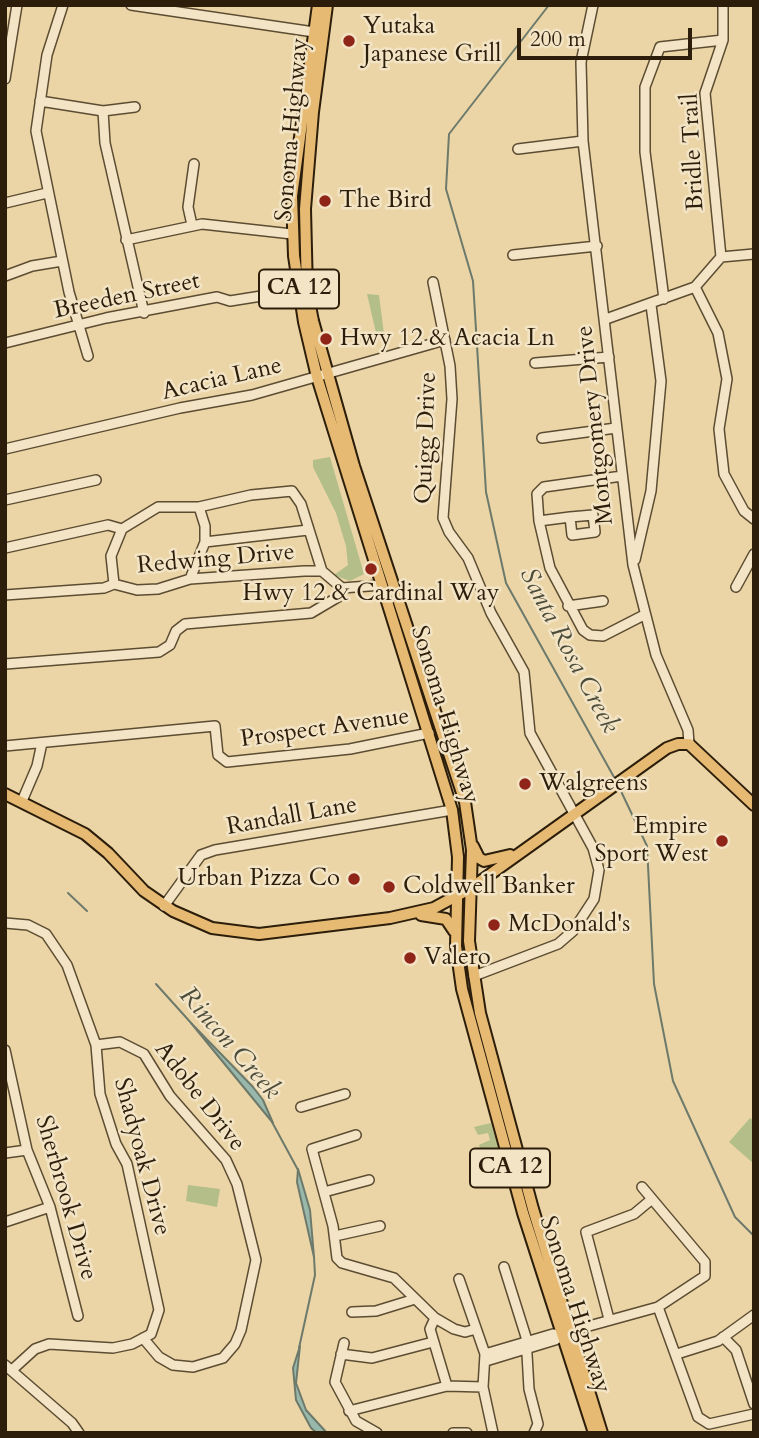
<!DOCTYPE html>
<style>
body{margin:0}
#map{position:relative;width:759px;height:1438px;overflow:hidden;background:#ebd5a6;font-family:Cardo,serif}
canvas{display:block}
.frame{position:absolute;inset:0;border:7px solid #2c1e0b;pointer-events:none}
.scale{position:absolute;left:517px;top:28px;width:175px;height:32px;box-sizing:border-box;border:4px solid #2c1e0b;border-top:0;padding-left:9px;font-size:21px;line-height:24px;white-space:nowrap;color:#2c1e0b;-webkit-text-stroke:5px #f2e4c5;paint-order:stroke}
</style>
<div id="map">
<canvas width="759" height="1438"></canvas>
<div class="frame"></div>
<div class="scale">200 m</div>
</div>
<script>
const g = document.querySelector('canvas').getContext('2d');
g.lineJoin = 'round';
function fill(path, color) { g.fillStyle = color; g.fill(path, 'evenodd'); }
const shape = rows => new Path2D(rows.map(r => 'M' + r).join(''));
function trace(path, color, width, dash) { g.strokeStyle = color; g.lineWidth = width; g.lineCap = dash ? 'butt' : 'round'; g.setLineDash(dash || []); g.stroke(path); }
function drawText(font, color, halo, rows, align = 'center') {
  g.font = font + ' Cardo,serif'; g.lineWidth = 5; g.setLineDash([]); g.textBaseline = 'middle'; g.strokeStyle = halo; g.fillStyle = color; for (const [text, x, y, turn = 0] of rows) {
    g.save(); g.translate(x, y); g.rotate((+turn || 0) * Math.PI / 180); g.textAlign = isNaN(turn) ? turn : align; if (halo) g.strokeText(text, 0, 0); g.fillText(text, 0, 0); g.restore();
  }
}
fill(shape([
 [367,294,379,295,384,334,377,337],
 [330,457,364,574,350,581,334,575,348,565,346,546,336,513,313,467,313,460],
 [750,1118,754,1121,754,1164,729,1142],
 [491,1123,498,1148,482,1153,479,1145,490,1140,488,1133,478,1135,474,1127],
 [188,1185,220,1189,217,1207,186,1201]
]), '#b3be89');
const water = shape([
 [191,1023,253,1087,263,1100,273,1123,191,1023],
 [298,1169,310,1210,314,1257,297,1182,298,1169],
 [300,1346,296,1383,306,1410,327,1433,317,1433,311,1428,296,1400,293,1368,300,1346]
]);
fill(water, '#98b8ab');
trace(water, '#6d7a6b', 2);
trace(shape([
 [549,5,449,134,446,189,473,281,486,492,506,583,615,779],
 [619,787,647,846,654,984,673,1081,735,1217,754,1236],
 [68,893,87,911],
 [156,984,192,1024],
 [272,1122,298,1170],
 [299,1348,315,1275,314,1257],
 [751,1433,754,1432]
]), '#6d7a6b', 2);
const minor = shape([
 [63,5,47,55,36,131,69,292,88,356],
 [131,5,314,32],
 [593,5,581,62,583,141,633,565,656,655,688,730,689,744],
 [5,79,17,5],
 [40,101,103,111,135,107],
 [103,111,105,143,144,313],
 [518,149,583,141],
 [5,203,47,193],
 [192,225,188,207,194,164],
 [126,240,202,224,292,234],
 [513,255,597,246],
 [721,257,705,93,723,40,723,5],
 [5,276,32,266,62,261],
 [433,282,450,366,452,399,443,518,449,532,468,558,491,613,524,672,530,733,593,848,599,870,594,899,573,931,558,944,474,976],
 [695,287,718,333,727,379,719,429,724,474,744,511,754,519],
 [664,299,645,152,645,87,660,47,723,40],
 [606,319,695,287,721,257,754,254],
 [5,343,106,318,217,297,230,301,299,290],
 [535,363,609,357],
 [542,438,616,428],
 [5,449,180,408,252,395,445,340],
 [622,476,544,487,537,494,539,521,550,568,583,630,590,635,603,636,644,615],
 [5,500,96,480],
 [539,521,570,517,593,515,595,532,572,535,570,517],
 [205,542,308,530],
 [5,548,108,525,122,529,158,507,199,507,251,495,292,491,301,504,322,571],
 [635,560,651,491,661,381,651,305],
 [190,579,205,542,205,526,199,507],
 [114,584,111,556,122,529],
 [736,587,754,554],
 [5,595,104,588,114,584,137,590,158,589,190,579,304,571,322,571,342,588],
 [568,606,603,601],
 [5,664,159,652,170,645,176,631,185,624,311,613,338,597,342,588,382,585],
 [5,746,215,726,218,755,227,762,350,749,429,733],
 [22,801,37,766,42,743],
 [164,906,201,855,215,850,452,810],
 [5,923,28,925,46,934,67,965,96,1045,100,1094,116,1144,127,1164,159,1310,151,1334,132,1344,113,1348,49,1344,35,1349,12,1370],
 [96,1045,120,1042,144,1054,170,1096,226,1160,237,1184,256,1260,241,1330,235,1344,223,1358,193,1367,173,1365,159,1357,143,1338],
 [5,1050,27,1150,50,1207,78,1316],
 [301,1107,345,1094],
 [356,1135,312,1149,333,1226,337,1258,342,1263,394,1278,435,1318,454,1329,465,1332,476,1329],
 [5,1153,27,1150],
 [324,1192,369,1180],
 [5,1222,50,1207],
 [335,1236,380,1226],
 [504,1267,526,1337,529,1389,538,1424,534,1433],
 [459,1279,485,1354,483,1387,493,1433],
 [658,1307,698,1417,709,1424,754,1414],
 [352,1312,376,1311,415,1299],
 [435,1318,430,1329,447,1386],
 [609,1319,586,1232,634,1214,652,1199],
 [571,1331,658,1307,705,1276,705,1262,642,1187],
 [723,1337,736,1350,754,1404],
 [344,1343,335,1382,356,1421,377,1433],
 [341,1354,372,1358,433,1342],
 [485,1354,553,1334,562,1335],
 [677,1354,718,1341,754,1315],
 [486,1361,555,1340,562,1335],
 [5,1365,72,1423,79,1433],
 [349,1411,447,1386,483,1387],
 [453,1433,467,1433]
]);
const major = shape([
 [318,5,292,196,294,256,304,322,317,377,452,810,458,857,456,946,462,989,523,1213,594,1433],
 [327,5,313,112,305,209,307,291,313,321,354,466,465,802,472,850,469,941,480,1013,533,1209,602,1433],
 [5,794,85,834,108,853,144,891,173,911,212,928,259,934,390,918,434,908,471,888,667,748,678,744,689,744,754,805],
 [473,846,479,858,484,861,510,855],
 [421,915,446,919,454,931]
]);
trace(minor, '#5c4c32', 12);
trace(major, '#2c1e0b', 14);
trace(minor, '#f2e4c5', 9);
trace(major, '#e6ba73', 10);
for (const [x, y, r, color] of [
 [349,41,7,"#8f2418"],
 [325,201,7,"#8f2418"],
 [326,339,7,"#8f2418"],
 [371,569,7,"#8f2418"],
 [525,784,7,"#8f2418"],
 [722,841,7,"#8f2418"],
 [354,879,7,"#8f2418"],
 [389,887,7,"#8f2418"],
 [494,925,7,"#8f2418"],
 [410,958,7,"#8f2418"]
]) { const dot = new Path2D(); dot.arc(x, y, r, 0, 2 * Math.PI); g.fillStyle = color; g.fill(dot); trace(dot, '#f2e4c5', 2.5); }
for (const [x, y, w] of [
 [299,289,80],
 [510,1168,80]
]) { const box = new Path2D(); box.roundRect(x - w / 2, y - 19.5, w, 39, 5); g.fillStyle = '#f2e4c5'; g.fill(box); trace(box, '#2c1e0b', 2); }
drawText('bold 23px', '#2c1e0b', null, [
 ["CA 12",299,289],
 ["CA 12",510,1168]
]);
drawText('24px', '#2c1e0b', '#f2e4c5', [
 ["Yutaka",363,27],
 ["Japanese Grill",363,55],
 ["The Bird",339,201],
 ["Hwy 12 & Acacia Ln",340,339],
 ["Hwy 12 & Cardinal Way",371,594,"center"],
 ["Walgreens",539,784],
 ["Empire",708,827,"right"],
 ["Sport West",708,855,"right"],
 ["Urban Pizza Co",340,879,"right"],
 ["Coldwell Banker",403,887],
 ["McDonald's",508,925],
 ["Valero",424,958]
], 'left');
drawText('24px', '#2c1e0b', '#f2e4c5', [
 ["Sonoma Highway",293,130,-85],
 ["Bridle Trail",694,152,-93],
 ["Breeden Street",127,297,-12],
 ["Acacia Lane",222,380,-13],
 ["Montgomery Drive",596,425,-96],
 ["Quigg Drive",427,438,-88],
 ["Redwing Drive",216,560,-5],
 ["Sonoma Highway",444,715,73],
 ["Prospect Avenue",325,729,-8],
 ["Randall Lane",292,817,-10],
 ["Adobe Drive",199,1097,52],
 ["Shadyoak Drive",141,1157,75],
 ["Sherbrook Drive",65,1198,74],
 ["Sonoma Highway",574,1305,72]
]);
drawText('italic 26px', '#4c4c3b', '#f2e4c5', [
 ["Santa Rosa Creek",568,651,62],
 ["Rincon Creek",229,1044,49]
]);
</script>
